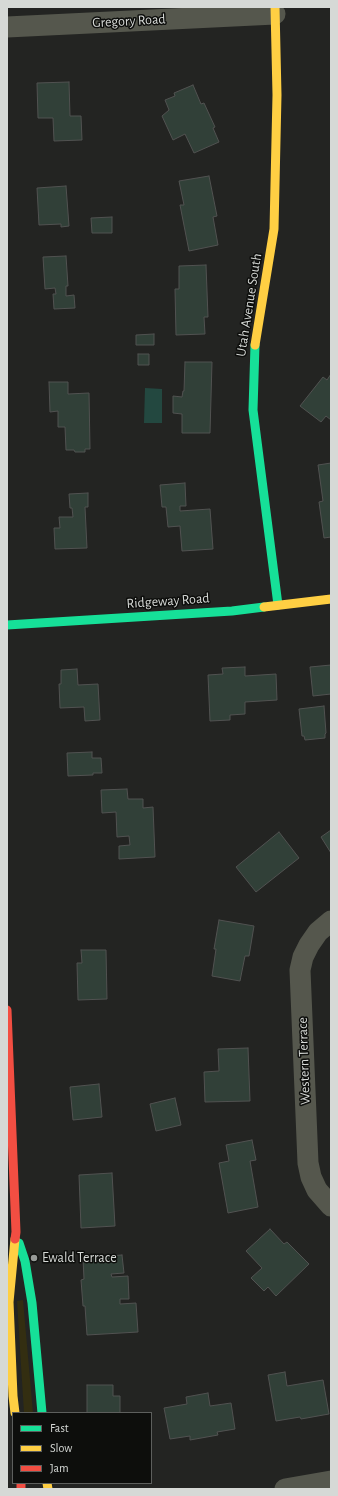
<!DOCTYPE html>
<style>
body{margin:0}
#map{position:relative;width:338px;height:1496px;overflow:hidden;background:#232422;font-family:"Alegreya Sans",sans-serif}
canvas{display:block}
.frame{position:absolute;inset:0;border:8px solid #d6d9d6;pointer-events:none}
.legend{position:absolute;left:12px;top:1412px;width:140px;height:72px;box-sizing:border-box;background:#0d0e0c;border:1px solid #5d5f5d;margin:0;padding:5px 7px;list-style:none;font-size:12px;color:#d6d9d6}
.legend li{display:flex;align-items:center;gap:8px;height:20px}
.legend b{width:20px;border:1px solid #5d5f5d}
</style>
<div id="map">
<canvas width="338" height="1496"></canvas>
<div class="frame"></div>
<ul class="legend">
<li><b style="height:5px;background:#16e098"></b>Fast</li>
<li><b style="height:5px;background:#ffcf43"></b>Slow</li>
<li><b style="height:5px;background:#f24e42"></b>Jam</li>
</ul>
</div>
<script>
const g = document.querySelector('canvas').getContext('2d');
g.lineJoin = 'round';
function fill(path, color) { g.fillStyle = color; g.fill(path, 'evenodd'); }
const shape = rows => new Path2D(rows.map(r => 'M' + r).join(''));
function trace(path, color, width, dash) { g.strokeStyle = color; g.lineWidth = width; g.lineCap = dash ? 'butt' : 'round'; g.setLineDash(dash || []); g.stroke(path); }
function drawText(font, color, halo, rows, align = 'center') {
  g.font = font + ' "Alegreya Sans",sans-serif'; g.lineWidth = 3; g.setLineDash([]); g.textBaseline = 'middle'; g.strokeStyle = halo; g.fillStyle = color; for (const [text, x, y, turn = 0] of rows) {
    g.save(); g.translate(x, y); g.rotate((+turn || 0) * Math.PI / 180); g.textAlign = isNaN(turn) ? turn : align; if (halo) g.strokeText(text, 0, 0); g.fillText(text, 0, 0); g.restore();
  }
}
fill(shape([
 [23,1300,33,1413,24,1413,17,1301]
]), '#332e11');
fill(shape([
 [145,388,162,389,162,423,144,423]
]), '#234840');
const building = shape([
 [69,82,70,116,81,116,82,140,54,141,53,118,38,118,37,83,69,82],
 [193,85,201,104,204,103,215,127,213,128,219,142,194,153,185,134,173,140,162,116,169,110,165,100,175,96,174,93,193,85],
 [209,176,217,216,213,217,218,245,189,251,180,205,184,205,179,181,209,176],
 [66,186,69,226,61,227,61,224,39,225,37,188,66,186],
 [112,217,112,233,92,233,91,218,112,217],
 [66,256,68,286,66,286,66,296,74,295,75,308,54,309,53,294,56,294,55,288,45,289,43,257,66,256],
 [206,265,208,317,204,317,205,334,176,335,175,289,179,289,179,266,206,265],
 [154,334,154,345,136,345,136,335,154,334],
 [138,354,149,354,149,365,138,365,138,354],
 [185,362,212,362,210,433,182,433,182,414,173,413,173,396,182,397,183,391,184,391,185,362],
 [331,374,331,420,326,416,321,422,300,406,323,377,327,380,331,374],
 [49,382,68,382,68,394,89,393,90,449,85,449,85,452,75,452,74,450,66,450,65,427,58,427,58,411,50,412,49,382],
 [331,463,331,537,324,538,319,502,323,501,318,465,331,463],
 [185,483,186,506,180,506,180,511,210,509,213,549,182,551,180,526,168,527,166,507,162,507,160,485,185,483],
 [88,493,88,507,85,507,87,548,55,549,54,528,60,528,59,517,73,517,72,508,70,508,69,494,88,493],
 [331,665,331,694,313,696,310,667,331,665],
 [245,667,245,676,276,674,277,700,245,702,245,714,230,715,230,720,210,721,208,675,223,674,222,668,245,667],
 [77,669,78,685,98,684,100,720,85,721,84,707,60,708,59,684,61,684,61,670,77,669],
 [324,706,326,733,325,734,325,738,305,740,304,736,302,736,299,709,324,706],
 [92,752,92,758,101,758,102,773,93,773,93,775,68,776,67,753,92,752],
 [127,789,128,799,143,799,143,808,153,807,155,857,119,859,119,846,130,845,129,836,117,837,116,812,102,813,101,790,127,789],
 [331,830,331,853,321,837,331,830],
 [279,832,299,858,256,892,236,867,279,832],
 [219,920,254,926,249,956,245,956,240,981,212,976,216,949,214,949,219,920],
 [81,950,106,950,107,999,78,1000,77,963,82,963,81,950],
 [248,1048,250,1101,205,1102,204,1072,219,1071,218,1049,248,1048],
 [99,1084,102,1117,73,1120,70,1087,99,1084],
 [175,1098,181,1125,156,1131,150,1104,175,1098],
 [252,1140,256,1160,250,1161,258,1207,228,1213,219,1163,229,1161,226,1145,252,1140],
 [112,1173,115,1226,81,1228,79,1175,112,1173],
 [270,1229,284,1244,287,1242,309,1264,276,1296,268,1287,264,1291,251,1278,262,1268,246,1251,270,1229],
 [122,1255,124,1273,111,1274,112,1277,128,1276,129,1299,120,1299,120,1304,136,1303,138,1332,87,1335,85,1306,83,1306,81,1280,84,1279,83,1258,122,1255],
 [285,1372,287,1386,323,1380,329,1414,301,1419,300,1417,276,1421,268,1375,285,1372],
 [87,1385,113,1385,113,1396,120,1396,120,1413,87,1413,87,1385],
 [208,1393,210,1406,231,1403,235,1429,217,1432,218,1435,190,1440,190,1436,170,1439,164,1408,187,1404,186,1397,208,1393]
]);
fill(building, '#314038');
trace(building, '#515251', 1);
trace(shape([
 [7,27,275,14],
 [331,921,318,932,309,945,303,957,300,970,308,1163,311,1177,317,1190,331,1206],
 [285,1489,331,1481]
]), '#55574d', 21);
trace(shape([
 [255,345,253,410,278,605],
 [7,625,232,611,264,607],
 [19,1243,25,1261,32,1303,42,1413]
]), '#16e098', 9);
trace(shape([
 [255,345,274,229,277,95,275,7],
 [264,607,331,599],
 [15,1413,13,1396,9,1302,15,1239],
 [47,1483,48,1489]
]), '#ffcf43', 9);
trace(shape([
 [7,1010,16,1232,15,1239],
 [21,1483,21,1489]
]), '#f24e42', 9);
for (const [x, y, r, color] of [
 [34,1258,4,"#979a97"]
]) { const dot = new Path2D(); dot.arc(x, y, r, 0, 2 * Math.PI); g.fillStyle = color; g.fill(dot); trace(dot, '#0d0e0c', 1.5); }
drawText('14px', '#d6d9d6', '#0d0e0c', [
 ["Gregory Road",129,21,-3],
 ["Utah Avenue South",249,305,-81],
 ["Ridgeway Road",168,601,-4],
 ["Western Terrace",304,1061,-92]
]);
drawText('14px', '#d6d9d6', '#0d0e0c', [
 ["Ewald Terrace",42,1258]
], 'left');
</script>
